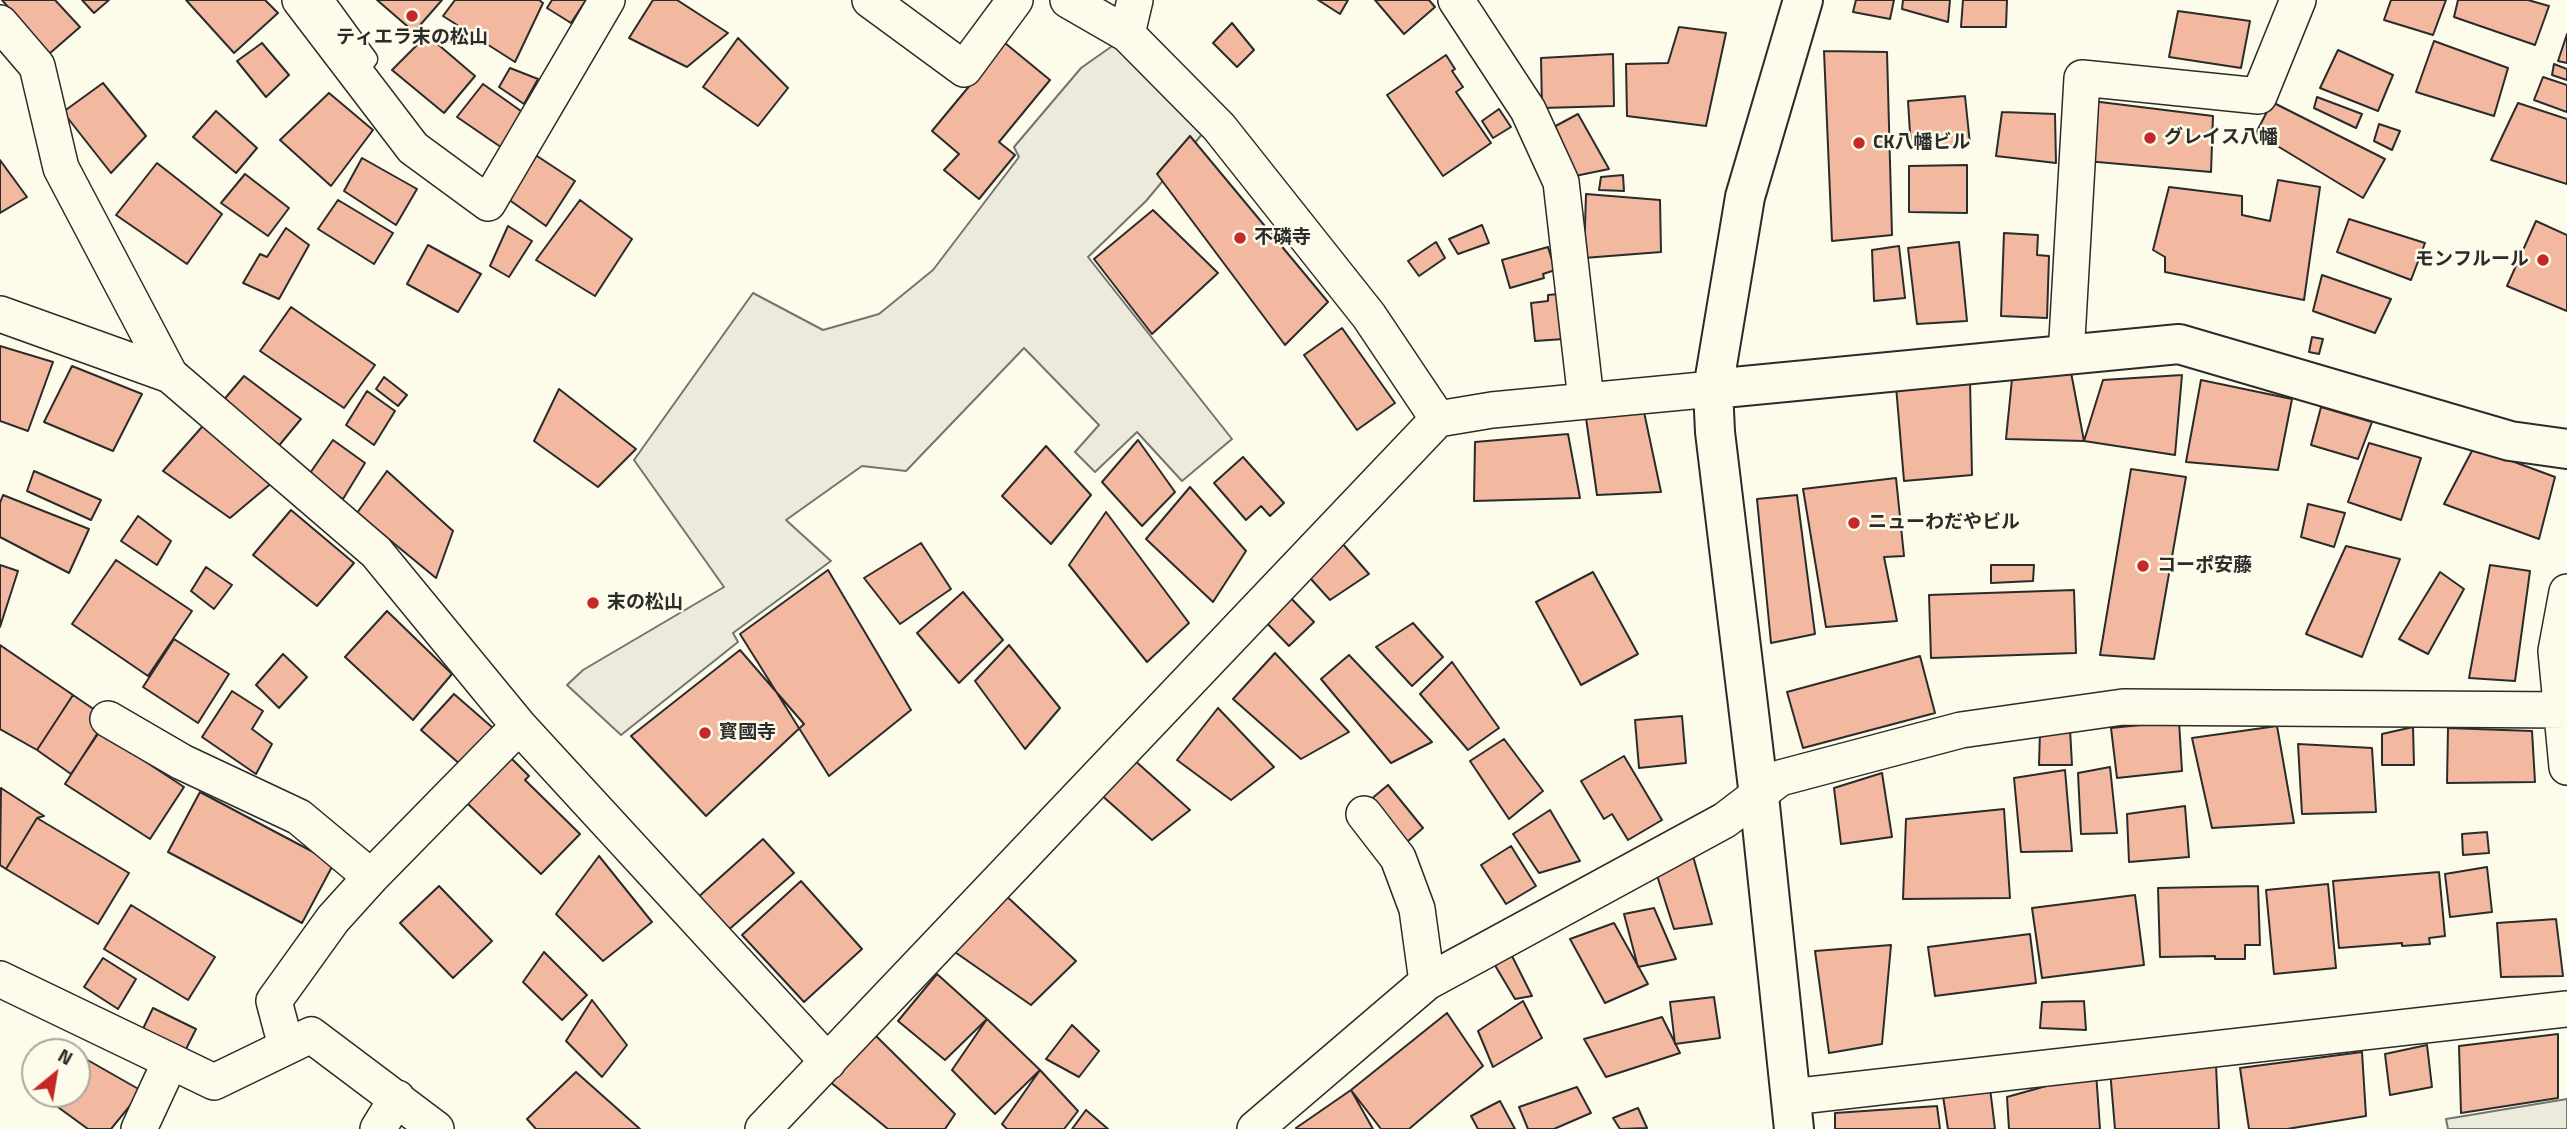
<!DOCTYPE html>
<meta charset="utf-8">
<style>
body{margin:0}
#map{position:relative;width:2567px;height:1129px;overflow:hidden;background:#fdfbea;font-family:"Titillium Web",sans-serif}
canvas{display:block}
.north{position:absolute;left:21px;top:1038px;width:70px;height:70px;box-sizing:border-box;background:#fdfbea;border:2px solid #a9a89e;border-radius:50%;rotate:30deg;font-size:19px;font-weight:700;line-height:28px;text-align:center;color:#2b2b2b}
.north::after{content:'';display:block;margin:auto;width:24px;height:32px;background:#c62828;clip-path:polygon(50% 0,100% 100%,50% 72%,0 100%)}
</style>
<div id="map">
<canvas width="2567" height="1129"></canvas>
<div class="north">N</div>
</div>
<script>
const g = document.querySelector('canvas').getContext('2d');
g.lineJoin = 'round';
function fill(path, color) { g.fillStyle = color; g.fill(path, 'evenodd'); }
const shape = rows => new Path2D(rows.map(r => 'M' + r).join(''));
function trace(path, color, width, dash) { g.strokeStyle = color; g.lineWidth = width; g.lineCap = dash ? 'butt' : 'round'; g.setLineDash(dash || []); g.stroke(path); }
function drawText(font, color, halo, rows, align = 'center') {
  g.font = font + ' "Titillium Web","Noto Sans JP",sans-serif'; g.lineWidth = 5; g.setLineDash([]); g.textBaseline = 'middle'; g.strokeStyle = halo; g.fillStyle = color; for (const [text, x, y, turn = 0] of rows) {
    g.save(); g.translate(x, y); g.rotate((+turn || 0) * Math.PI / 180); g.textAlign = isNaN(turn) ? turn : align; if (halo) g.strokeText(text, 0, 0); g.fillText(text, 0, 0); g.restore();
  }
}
const green = shape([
 [1115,44,1203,133,1146,201,1088,257,1232,439,1182,481,1137,432,1095,472,1075,452,1099,425,1024,348,906,471,862,466,786,520,831,561,733,633,738,642,621,735,567,685,583,670,724,587,634,460,753,293,823,330,879,314,933,270,1019,157,1014,147,1081,68,1115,44],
 [2567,1099,2567,1129,2448,1129,2446,1119,2567,1099]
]);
fill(green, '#ecebdb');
trace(green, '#74746e', 2);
const building = shape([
 [2,0,55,0,80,27,49,54,2,0],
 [82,0,109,0,94,13,82,0],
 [186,0,265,0,278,13,234,53,186,0],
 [377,0,442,0,414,32,377,0],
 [455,0,539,0,543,3,515,62,443,16,455,0],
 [552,0,586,0,571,23,547,8,552,0],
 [653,0,677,0,728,33,687,67,629,38,653,0],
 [1318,0,1348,0,1340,14,1318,0],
 [1375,0,1429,0,1435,7,1404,34,1375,0],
 [1856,0,1894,0,1890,19,1853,12,1856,0],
 [1903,0,1950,0,1948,22,1902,9,1903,0],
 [1963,0,2007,0,2006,27,1961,27,1963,0],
 [2391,0,2446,0,2433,35,2384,20,2391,0],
 [2458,0,2528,0,2549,6,2535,45,2454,17,2458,0],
 [2178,11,2250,21,2241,68,2169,57,2178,11],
 [1232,23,1254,50,1237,67,1213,43,1232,23],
 [1679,27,1726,33,1706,126,1627,116,1626,64,1668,63,1679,27],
 [2567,34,2567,63,2558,61,2567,34],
 [427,35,475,76,444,113,392,70,427,35],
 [738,38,788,88,758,126,703,87,738,38],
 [2434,41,2508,68,2494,116,2416,92,2434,41],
 [262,43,289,75,266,97,237,61,262,43],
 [1005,43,1050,80,999,142,1015,155,979,199,944,170,959,154,932,131,1005,43],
 [2338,50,2393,75,2378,111,2320,88,2338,50],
 [1824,51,1887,52,1892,235,1832,241,1824,51],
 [1613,54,1614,106,1542,108,1541,58,1613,54],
 [1446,55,1455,69,1452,71,1463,87,1456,92,1491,143,1443,176,1387,95,1446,55],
 [2554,64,2567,69,2567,80,2552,75,2554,64],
 [510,68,538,79,524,104,499,87,510,68],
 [2543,77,2567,85,2567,112,2534,100,2543,77],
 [103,83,146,136,111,173,63,112,103,83],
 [483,84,528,116,508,152,457,117,483,84],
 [329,93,373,130,331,186,280,140,329,93],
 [1965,96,1970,144,1911,149,1908,101,1965,96],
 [2317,97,2362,114,2356,128,2314,108,2317,97],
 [2092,101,2213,116,2211,172,2086,161,2092,101],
 [2272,102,2385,159,2363,198,2256,133,2272,102],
 [2518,103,2567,119,2567,184,2491,160,2518,103],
 [1499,109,1511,127,1493,138,1482,121,1499,109],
 [216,111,257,148,236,173,193,137,216,111],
 [2002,112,2055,114,2056,163,1996,156,2002,112],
 [1578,114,1609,169,1575,176,1550,129,1578,114],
 [2379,124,2400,131,2392,150,2374,141,2379,124],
 [1190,136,1328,302,1285,345,1157,174,1190,136],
 [534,154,575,181,546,226,508,199,534,154],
 [362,158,417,189,396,225,344,191,362,158],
 [0,160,27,197,0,213,0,160],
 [157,163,222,214,187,264,116,215,157,163],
 [1967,165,1967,213,1909,212,1909,166,1967,165],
 [245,174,289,208,268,236,221,203,245,174],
 [1623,175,1624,191,1599,190,1601,177,1623,175],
 [2278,180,2320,187,2304,300,2165,272,2165,257,2153,250,2169,187,2242,196,2242,215,2270,221,2278,180],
 [1586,194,1660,200,1661,252,1584,258,1586,194],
 [338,200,393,233,374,264,318,229,338,200],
 [580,200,632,239,595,296,536,260,580,200],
 [1153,210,1218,273,1152,334,1094,259,1153,210],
 [2349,219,2425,243,2411,280,2337,252,2349,219],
 [2536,221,2567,235,2567,311,2507,286,2536,221],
 [1482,225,1489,243,1458,254,1449,239,1482,225],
 [508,226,532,241,509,277,490,266,508,226],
 [286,228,309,245,279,299,243,283,260,254,267,257,286,228],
 [2004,233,2038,235,2037,255,2049,256,2047,318,2001,316,2004,233],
 [1436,242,1445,258,1419,276,1408,261,1436,242],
 [1959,242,1967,321,1917,324,1908,248,1959,242],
 [428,245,481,274,458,312,407,284,428,245],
 [1899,246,1905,298,1874,301,1872,250,1899,246],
 [1548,247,1555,270,1543,274,1544,278,1510,288,1502,260,1548,247],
 [2322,275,2391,299,2375,333,2313,311,2322,275],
 [1559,294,1564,339,1535,341,1531,303,1548,301,1548,295,1559,294],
 [291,307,375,365,344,408,260,351,291,307],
 [1342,328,1395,403,1357,430,1304,355,1342,328],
 [2312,337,2323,339,2319,354,2309,352,2312,337],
 [0,346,53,362,28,431,0,421,0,346],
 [72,366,142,394,113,451,44,422,72,366],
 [2070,367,2084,441,2006,439,2013,369,2070,367],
 [2182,375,2175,455,2084,441,2103,380,2182,375],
 [244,376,301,419,277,448,222,402,244,376],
 [384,377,407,395,398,406,376,389,384,377],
 [2201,380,2292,399,2278,470,2186,462,2201,380],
 [1970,381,1972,475,1904,481,1896,386,1970,381],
 [559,389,636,449,598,487,534,441,559,389],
 [367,391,395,411,374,445,346,425,367,391],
 [2321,407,2372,422,2358,459,2311,445,2321,407],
 [1644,412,1661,492,1597,495,1586,418,1644,412],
 [209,419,274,481,230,518,163,471,209,419],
 [1568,434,1580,498,1474,501,1475,442,1568,434],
 [333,440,365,463,343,499,308,476,333,440],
 [1138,440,1175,492,1142,526,1102,482,1138,440],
 [2369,443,2421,458,2401,520,2348,502,2369,443],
 [1046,446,1091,495,1051,544,1002,496,1046,446],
 [2474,447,2555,477,2539,539,2444,504,2474,447],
 [1243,457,1284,503,1270,516,1261,506,1246,520,1214,483,1243,457],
 [2131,469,2186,477,2154,659,2100,655,2131,469],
 [34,471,101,500,91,520,27,491,34,471],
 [387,471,453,531,436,578,357,513,387,471],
 [1896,478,1904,556,1884,557,1897,621,1826,627,1803,489,1896,478],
 [1190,487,1246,551,1213,602,1146,539,1190,487],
 [3,495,89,529,69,573,0,537,0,503,3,495],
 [1797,495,1815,634,1771,643,1757,499,1797,495],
 [2308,504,2345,513,2334,547,2301,537,2308,504],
 [291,510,354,563,317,606,253,555,291,510],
 [1106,512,1189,623,1147,662,1069,565,1106,512],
 [138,516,171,541,157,565,121,541,138,516],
 [1335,535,1369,574,1330,600,1300,567,1335,535],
 [921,543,951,589,900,624,864,578,921,543],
 [2346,546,2400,559,2362,657,2306,634,2346,546],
 [116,560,192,611,148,676,72,624,116,560],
 [0,565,18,571,0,627,0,565],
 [1991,565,2034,565,2033,581,1991,583,1991,565],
 [2490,565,2530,571,2515,681,2469,678,2490,565],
 [206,567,232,585,214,609,191,591,206,567],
 [828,570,911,710,829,776,740,634,828,570],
 [1593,572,1638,654,1581,685,1536,602,1593,572],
 [2440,572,2464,589,2428,654,2399,639,2440,572],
 [2074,590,2076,653,1931,658,1929,595,2074,590],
 [963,592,1003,640,959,683,917,633,963,592],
 [1286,593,1314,622,1289,646,1261,617,1286,593],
 [387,611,452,674,413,720,345,657,387,611],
 [1413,623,1443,657,1412,686,1376,647,1413,623],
 [174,639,229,674,198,723,143,687,174,639],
 [0,645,73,695,37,750,0,729,0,645],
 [1009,645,1060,708,1025,749,975,681,1009,645],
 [740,650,804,724,706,816,631,736,740,650],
 [1275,653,1349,732,1301,759,1233,699,1275,653],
 [283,654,307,677,279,708,256,685,283,654],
 [1349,655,1432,742,1391,763,1321,679,1349,655],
 [1920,656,1935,713,1803,748,1787,692,1920,656],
 [1452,662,1499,728,1468,750,1420,694,1452,662],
 [232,691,263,711,252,729,272,744,256,774,202,737,232,691],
 [454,694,493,728,462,766,421,730,454,694],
 [73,695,108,719,71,774,37,750,73,695],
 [1218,708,1274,767,1231,800,1177,760,1218,708],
 [1682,716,1686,763,1639,768,1635,720,1682,716],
 [2179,721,2182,771,2117,778,2111,728,2179,721],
 [2277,726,2294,823,2212,828,2192,738,2277,726],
 [2413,727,2414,765,2382,765,2382,734,2413,727],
 [2448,728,2532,731,2535,782,2447,783,2448,728],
 [2070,729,2072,765,2039,765,2040,732,2070,729],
 [99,731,184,787,150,839,65,784,99,731],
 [1504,739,1543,791,1509,819,1470,761,1504,739],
 [2298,744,2372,748,2376,812,2302,814,2298,744],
 [1624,756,1662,820,1628,840,1612,814,1604,819,1581,781,1624,756],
 [510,757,529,776,525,780,580,834,541,874,466,802,510,757],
 [1132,758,1190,810,1152,840,1099,793,1132,758],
 [2110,767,2117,833,2081,834,2078,773,2110,767],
 [2065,770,2072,851,2021,852,2014,778,2065,770],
 [1882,773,1892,837,1841,844,1834,788,1882,773],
 [1388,785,1423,828,1399,849,1363,806,1388,785],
 [1,788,44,816,37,818,6,869,0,865,1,788],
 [200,792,334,863,302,923,168,852,200,792],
 [2185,806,2189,857,2129,862,2127,814,2185,806],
 [2004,809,2010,898,1903,899,1906,819,2004,809],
 [1550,810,1580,861,1539,873,1513,834,1550,810],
 [37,818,129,873,98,924,6,869,37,818],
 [2487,832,2489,853,2463,855,2462,834,2487,832],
 [763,839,794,873,726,932,696,899,763,839],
 [1511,846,1536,886,1506,904,1481,865,1511,846],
 [599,856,652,922,603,961,556,914,599,856],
 [1693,856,1712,924,1674,929,1654,866,1693,856],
 [2487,867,2492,912,2450,917,2445,874,2487,867],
 [2439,872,2445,936,2429,938,2430,944,2402,946,2402,943,2339,948,2333,881,2439,872],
 [801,881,862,949,804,1002,742,935,801,881],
 [2328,884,2336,968,2274,974,2266,890,2328,884],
 [439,886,492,941,453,978,400,923,439,886],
 [2258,886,2260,945,2245,945,2245,959,2215,959,2215,956,2160,957,2158,888,2258,886],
 [1001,891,1076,961,1031,1005,952,950,1001,891],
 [2135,895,2144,965,2042,978,2032,908,2135,895],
 [131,905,215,957,188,1000,104,949,131,905],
 [1654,908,1676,959,1638,967,1624,914,1654,908],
 [2556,919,2563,976,2501,977,2497,923,2556,919],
 [1614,923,1648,984,1605,1003,1570,939,1614,923],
 [2030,934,2036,983,1935,996,1928,947,2030,934],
 [1891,945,1882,1044,1829,1053,1815,951,1891,945],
 [544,952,587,995,562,1020,523,982,544,952],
 [1512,956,1532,996,1515,999,1493,962,1512,956],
 [103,958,136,979,118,1009,84,987,103,958],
 [937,974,987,1019,945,1060,898,1021,937,974],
 [1714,997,1720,1038,1675,1044,1670,1002,1714,997],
 [592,1000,627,1045,602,1077,566,1041,592,1000],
 [1523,1001,1542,1038,1493,1067,1478,1031,1523,1001],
 [2084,1001,2086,1030,2040,1028,2042,1002,2084,1001],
 [153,1008,196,1029,182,1057,139,1037,153,1008],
 [1447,1013,1483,1066,1409,1129,1381,1129,1351,1090,1447,1013],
 [1662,1017,1680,1053,1606,1077,1584,1039,1662,1017],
 [987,1019,1040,1070,995,1114,952,1070,987,1019],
 [1072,1025,1099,1051,1079,1077,1046,1059,1072,1025],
 [871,1031,955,1114,945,1129,888,1129,829,1081,871,1031],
 [2558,1034,2558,1098,2461,1113,2459,1046,2558,1034],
 [2427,1045,2432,1087,2390,1095,2385,1054,2427,1045],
 [2362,1052,2366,1116,2287,1129,2249,1129,2240,1068,2362,1052],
 [77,1054,142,1091,111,1129,88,1129,40,1094,77,1094,77,1054],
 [2216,1065,2219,1129,2115,1129,2110,1070,2216,1065],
 [1040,1070,1078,1111,1064,1129,1007,1129,1002,1124,1040,1070],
 [576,1072,640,1129,536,1129,527,1119,576,1072],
 [2096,1072,2100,1129,2009,1129,2007,1097,2096,1072],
 [1577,1087,1591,1113,1554,1129,1528,1129,1519,1107,1577,1087],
 [1990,1088,1995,1129,1948,1129,1943,1096,1990,1088],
 [1351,1090,1373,1129,1297,1129,1296,1128,1351,1090],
 [1500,1101,1515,1129,1478,1129,1471,1116,1500,1101],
 [1937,1106,1940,1129,1835,1129,1835,1113,1937,1106],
 [1638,1108,1647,1128,1620,1129,1613,1118,1638,1108],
 [1086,1110,1108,1129,1072,1129,1086,1110]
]);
fill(building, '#f2b8a0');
trace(building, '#2b2b2b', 2);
const lane = shape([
 [325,0,368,59,356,74]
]);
const street = shape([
 [300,0,413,148,488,203,607,0],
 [870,0,964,69,1015,0],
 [1068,0,1127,34,1219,127,1369,316,1438,419],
 [1456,0,1528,110,1561,182,1586,400],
 [0,23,37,66,61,168,170,375,376,552,519,726,828,1062],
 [1127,34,1135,0],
 [0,314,170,375],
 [2066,356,2082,78,2259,96,2298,0],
 [2567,592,2556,651,2567,767],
 [108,719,182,762,299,817,371,877],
 [1364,814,1398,858,1417,909,1427,982],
 [0,979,214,1082,311,1035,436,1129],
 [286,1046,274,1001,333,919,371,877,519,726],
 [1791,1097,2567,1009],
 [139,1129,170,1062],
 [378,1129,397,1098],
 [763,1129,1438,419,1492,410,1713,389],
 [1255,1129,1427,982,1725,820,1780,778,1961,730,2123,707,2567,710]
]);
const secondary = shape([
 [1713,389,2179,344,2510,441,2567,449],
 [1794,1129,1759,796,1715,432,1713,389,1745,197,1803,0]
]);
trace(lane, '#2b2b2b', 21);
trace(street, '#2b2b2b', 38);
trace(secondary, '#2b2b2b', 42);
trace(lane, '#fdfbea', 18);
trace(street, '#fdfbea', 35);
trace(secondary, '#fdfbea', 38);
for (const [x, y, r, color] of [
 [412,16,7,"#c62828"],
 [2150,138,7,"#c62828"],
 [1859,143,7,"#c62828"],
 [1240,238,7,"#c62828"],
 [2543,260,7,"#c62828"],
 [1854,523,7,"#c62828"],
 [2143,566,7,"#c62828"],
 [593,603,7,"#c62828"],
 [705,733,7,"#c62828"]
]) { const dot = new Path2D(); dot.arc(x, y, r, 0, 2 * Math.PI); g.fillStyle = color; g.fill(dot); trace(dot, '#fdfbea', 2.5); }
drawText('bold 19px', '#2b2b2b', '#fdfbea', [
 ["ティエラ末の松山",412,38,"center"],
 ["グレイス八幡",2164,138],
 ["CK八幡ビル",1873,143],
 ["不磷寺",1254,238],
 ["モンフルール",2529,260,"right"],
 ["ニューわだやビル",1868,523],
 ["コーポ安藤",2157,566],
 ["末の松山",607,603],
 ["寳國寺",719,733]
], 'left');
</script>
